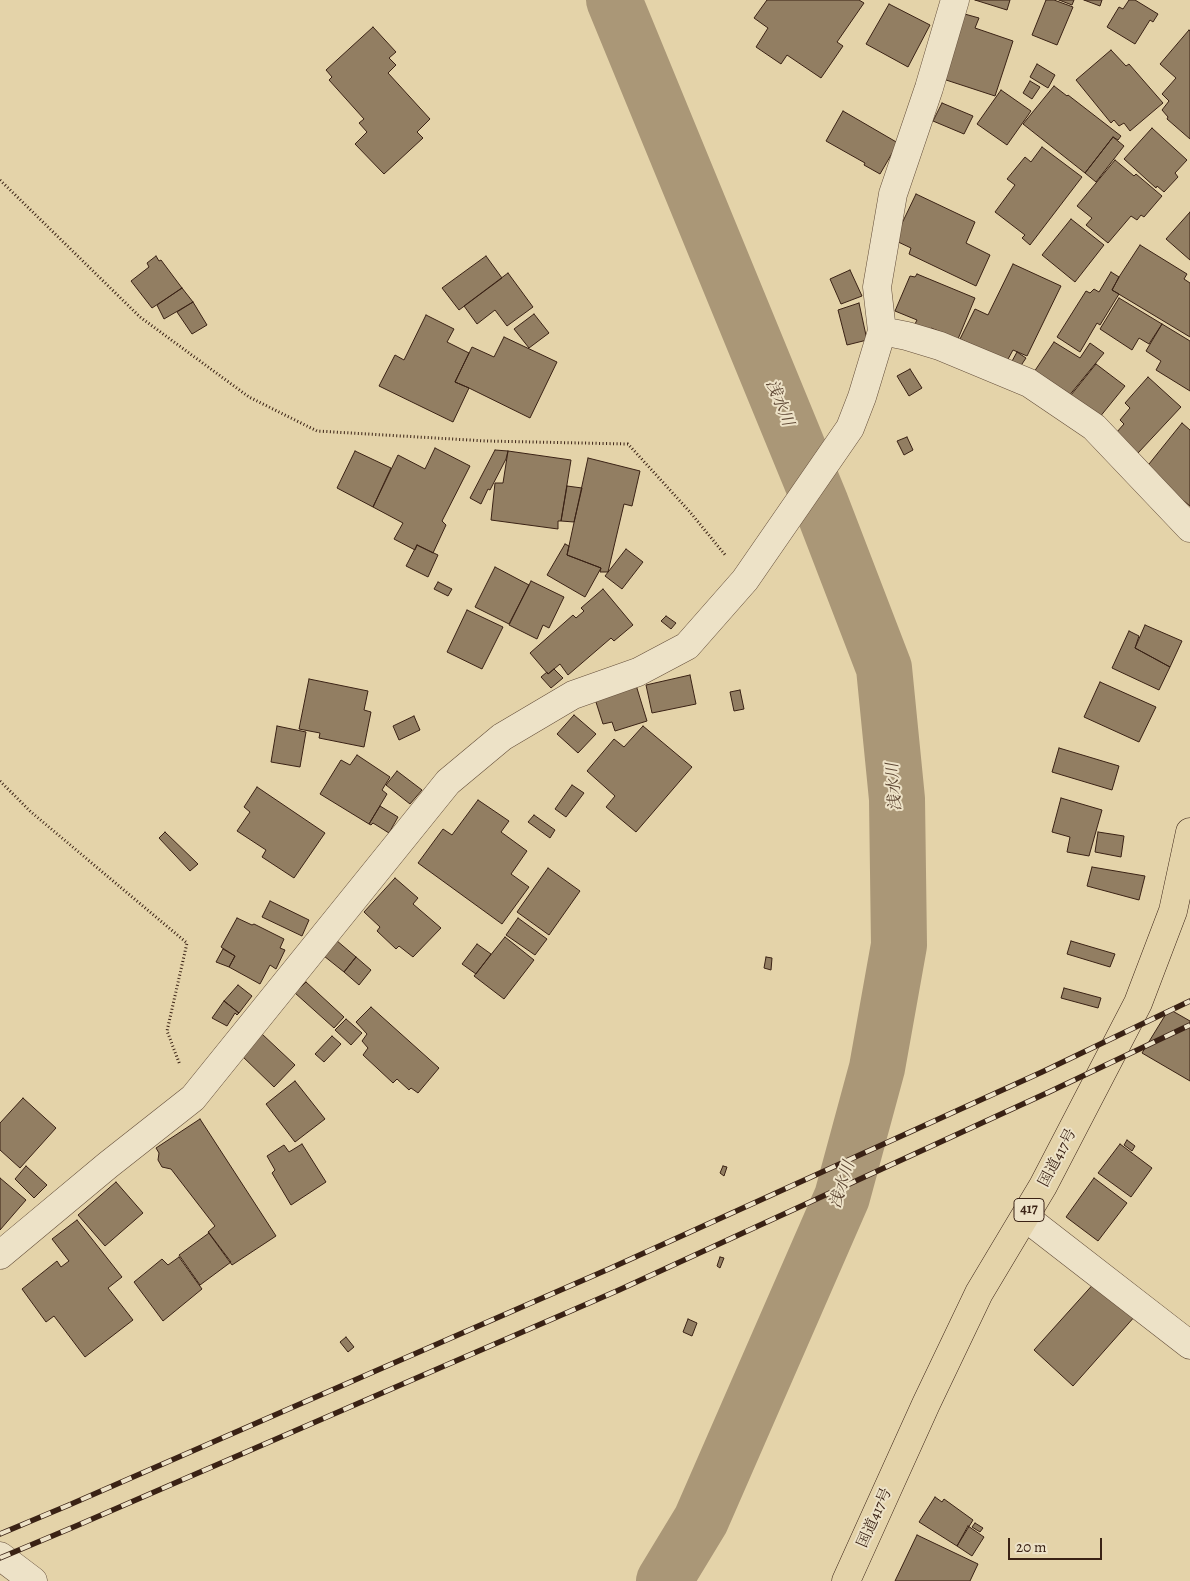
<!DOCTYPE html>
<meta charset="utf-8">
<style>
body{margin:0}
#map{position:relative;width:1190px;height:1581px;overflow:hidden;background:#e4d3a9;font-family:Alegreya,serif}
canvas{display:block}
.scale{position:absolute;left:1008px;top:1538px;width:94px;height:22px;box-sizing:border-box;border:2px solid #3a2215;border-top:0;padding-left:6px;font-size:15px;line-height:18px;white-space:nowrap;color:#3a2215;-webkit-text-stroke:4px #ede2c7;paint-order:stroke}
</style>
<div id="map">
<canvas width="1190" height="1581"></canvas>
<div class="scale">20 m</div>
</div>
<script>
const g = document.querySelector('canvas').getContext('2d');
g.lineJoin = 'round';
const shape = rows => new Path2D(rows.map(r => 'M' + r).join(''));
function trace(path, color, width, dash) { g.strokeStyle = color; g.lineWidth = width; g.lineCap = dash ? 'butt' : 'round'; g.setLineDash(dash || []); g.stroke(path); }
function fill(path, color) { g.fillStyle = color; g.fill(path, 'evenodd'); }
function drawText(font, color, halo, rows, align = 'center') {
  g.font = font + ' Alegreya,"Noto Serif JP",serif'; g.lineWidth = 4; g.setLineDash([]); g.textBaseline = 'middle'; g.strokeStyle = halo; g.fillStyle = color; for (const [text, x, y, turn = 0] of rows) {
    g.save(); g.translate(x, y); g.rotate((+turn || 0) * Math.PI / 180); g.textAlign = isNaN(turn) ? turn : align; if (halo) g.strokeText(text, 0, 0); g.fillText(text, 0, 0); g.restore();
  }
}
trace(shape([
 [614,0,821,504,884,668,897,799,899,945,877,1068,842,1197,701,1520,664,1581]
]), '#aa9777', 56);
const building = shape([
 [767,0,859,0,864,3,837,42,843,46,821,78,787,55,781,64,756,47,768,28,754,18,767,0],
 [975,0,1010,0,1007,10,975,0],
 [1046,0,1054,0,1073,7,1057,45,1032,35,1046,0],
 [1059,0,1074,0,1072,5,1059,0],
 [1084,0,1102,0,1100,6,1084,0],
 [1129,0,1135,0,1158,14,1153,22,1150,20,1135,44,1107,27,1119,7,1123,9,1129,0],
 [889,4,930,25,908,67,866,44,889,4],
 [961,13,979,18,975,28,1013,41,995,96,940,78,961,13],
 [373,27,396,52,389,58,396,65,388,73,430,119,417,132,423,138,384,174,355,144,367,132,359,123,364,119,329,80,332,77,326,70,373,27],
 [1189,30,1190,31,1190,139,1167,119,1168,117,1162,110,1169,101,1162,94,1176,78,1160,64,1189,30],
 [1111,50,1126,66,1129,64,1163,103,1130,131,1124,123,1119,126,1114,120,1111,123,1076,80,1111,50],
 [1037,64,1055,75,1048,88,1030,77,1037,64],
 [1030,81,1040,87,1032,99,1023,93,1030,81],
 [1054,86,1067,96,1068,95,1121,136,1118,140,1113,137,1085,173,1023,124,1054,86],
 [1001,90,1031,111,1007,145,977,124,1001,90],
 [942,103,973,116,964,134,933,121,942,103],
 [843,111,898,143,880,174,864,165,865,163,826,141,843,111],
 [1152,128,1187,160,1175,173,1178,177,1164,192,1157,186,1156,188,1124,159,1152,128],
 [1113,137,1124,146,1096,182,1085,173,1113,137],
 [1042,147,1082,177,1030,245,1022,238,1025,235,995,212,1015,185,1007,179,1025,157,1031,162,1042,147],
 [1115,160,1134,176,1136,174,1162,196,1144,217,1141,215,1137,220,1131,216,1108,243,1086,225,1092,218,1077,206,1115,160],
 [916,194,975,222,966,243,990,255,976,286,909,254,911,248,894,240,916,194],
 [1190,212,1190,260,1166,239,1190,212],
 [1071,219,1104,245,1075,282,1042,255,1071,219],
 [1140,245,1187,274,1184,279,1190,283,1190,337,1112,290,1119,277,1140,245],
 [156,256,159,261,161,260,182,288,152,308,131,281,149,267,147,263,156,256],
 [486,256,502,278,459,310,442,288,486,256],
 [1013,264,1061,286,1027,356,1013,350,1007,361,960,339,975,309,988,315,1013,264],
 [850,270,862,296,841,304,830,279,850,270],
 [1111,272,1119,277,1112,290,1119,294,1100,325,1097,323,1080,352,1057,337,1086,291,1090,293,1094,289,1099,292,1111,272],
 [508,273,533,307,507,326,495,310,477,324,464,306,508,273],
 [917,274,975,298,958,339,931,328,930,330,915,324,917,320,895,311,910,276,915,277,917,274],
 [182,288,193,302,164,319,157,305,182,288],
 [1119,298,1162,324,1149,344,1139,338,1132,350,1100,329,1119,298],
 [193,302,207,325,192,334,177,312,193,302],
 [859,303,867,340,847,345,838,310,859,303],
 [534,314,549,333,529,348,514,329,534,314],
 [426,315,454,329,447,342,469,353,455,382,469,388,453,422,379,386,395,355,404,360,426,315],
 [1162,324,1190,341,1190,391,1156,370,1161,361,1146,351,1162,324],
 [504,337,557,362,530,418,469,388,455,382,472,347,494,357,504,337],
 [1054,342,1080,358,1090,343,1104,353,1068,397,1032,375,1054,342],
 [1017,352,1026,358,1020,367,1011,363,1017,352],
 [1096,364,1125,386,1099,418,1071,395,1096,364],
 [910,369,922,388,909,396,897,376,910,369],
 [1148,377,1181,407,1138,453,1116,433,1124,424,1120,420,1130,408,1125,403,1148,377],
 [1182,423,1190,430,1190,506,1145,469,1182,423],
 [907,437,913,450,904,455,897,441,907,437],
 [435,448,470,466,442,521,446,525,433,553,417,545,415,550,394,539,403,523,373,507,398,455,425,469,435,448],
 [495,450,508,451,506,459,490,490,488,489,481,504,470,498,495,450],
 [355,451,391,468,373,507,337,488,355,451],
 [508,451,571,460,561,521,558,521,558,529,491,520,495,483,503,483,508,451],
 [588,458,640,471,632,506,624,504,608,572,600,572,601,568,567,555,588,458],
 [567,486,582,488,574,522,561,521,567,486],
 [565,544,569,546,567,555,601,568,585,597,547,575,565,544],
 [417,545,438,555,428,577,406,566,417,545],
 [626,549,643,562,622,589,605,576,626,549],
 [495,567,529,585,509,624,475,607,495,567],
 [531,581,564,597,549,628,543,625,537,639,509,625,531,581],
 [438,582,452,589,448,596,434,589,438,582],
 [603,589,633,625,614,641,611,638,568,675,560,664,548,674,530,653,573,615,576,618,584,611,581,608,603,589],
 [467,610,503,627,482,669,447,652,467,610],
 [666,616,676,623,671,629,661,621,666,616],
 [1145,625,1182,641,1170,667,1135,648,1145,625],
 [1129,631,1139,636,1135,648,1170,667,1159,690,1112,668,1129,631],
 [554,669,563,678,551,688,541,677,547,672,548,674,554,669],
 [690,675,696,704,652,713,646,685,690,675],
 [309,679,368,691,364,710,371,712,364,747,319,738,320,733,299,729,309,679],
 [1100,682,1156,707,1139,742,1084,717,1100,682],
 [636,685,647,721,615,731,612,722,603,724,595,699,636,685],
 [740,690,744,709,734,711,730,692,740,690],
 [574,715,596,734,578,753,557,734,574,715],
 [414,716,420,730,399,740,393,726,414,716],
 [277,726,306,732,300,767,271,762,277,726],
 [643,726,692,767,636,832,606,807,615,796,587,771,614,739,624,747,643,726],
 [1059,748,1119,766,1112,790,1052,772,1059,748],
 [357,755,390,777,382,790,387,794,369,824,320,794,341,760,350,765,357,755],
 [397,771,422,790,410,804,386,785,397,771],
 [572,785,584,793,566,817,555,809,572,785],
 [257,787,325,833,294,878,262,857,266,850,237,831,250,812,244,807,257,787],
 [1061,798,1102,810,1089,856,1067,852,1070,837,1052,832,1061,798],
 [478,800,509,821,501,832,527,851,511,874,529,887,502,924,418,863,443,829,452,835,478,800],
 [380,806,398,817,389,833,373,823,371,825,369,824,380,806],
 [534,815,555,830,550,838,528,822,534,815],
 [165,832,198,864,190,871,159,838,165,832],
 [1098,832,1124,836,1121,857,1095,852,1098,832],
 [1092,867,1145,876,1139,900,1087,886,1092,867],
 [548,868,580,891,549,935,517,912,548,868],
 [395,878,418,898,413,904,441,928,413,957,399,946,396,949,377,931,380,927,364,912,395,878],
 [270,901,309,920,302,936,262,917,270,901],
 [237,918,252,925,254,924,284,939,280,948,285,950,276,969,270,965,260,984,229,967,235,956,221,947,237,918],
 [518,918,547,939,535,955,506,935,518,918],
 [505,937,534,960,504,999,474,976,505,937],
 [336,940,356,957,344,972,324,956,336,940],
 [1071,941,1115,954,1110,967,1067,954,1071,941],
 [477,944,491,954,476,974,462,964,477,944],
 [223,949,235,956,229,967,216,962,223,949],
 [356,957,371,970,359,985,344,972,356,957],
 [766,957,772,958,771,970,764,968,766,957],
 [306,982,344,1017,334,1028,295,993,306,982],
 [238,985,252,996,239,1013,224,1001,238,985],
 [1064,988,1101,998,1098,1008,1061,998,1064,988],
 [224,1001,239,1013,237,1015,235,1013,227,1026,212,1018,224,1001],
 [371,1007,439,1068,418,1093,411,1088,409,1090,397,1079,393,1083,363,1055,368,1048,362,1041,367,1034,356,1022,371,1007],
 [1169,1009,1190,1021,1190,1081,1142,1053,1169,1009],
 [346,1019,362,1033,351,1045,335,1030,346,1019],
 [262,1034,295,1065,274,1087,241,1055,262,1034],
 [332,1036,341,1044,324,1062,315,1054,332,1036],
 [295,1081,325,1119,295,1142,266,1104,295,1081],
 [23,1098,56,1128,20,1168,0,1150,0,1123,23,1098],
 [200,1119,276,1236,232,1265,208,1232,215,1226,171,1169,162,1167,158,1160,159,1153,156,1148,200,1119],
 [1127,1140,1135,1146,1132,1151,1124,1145,1127,1140],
 [302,1144,326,1182,291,1205,272,1173,275,1170,267,1156,284,1145,289,1152,302,1144],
 [1120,1144,1152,1168,1131,1197,1098,1173,1120,1144],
 [26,1166,47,1185,34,1198,15,1179,26,1166],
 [723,1166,727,1167,724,1176,720,1173,723,1166],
 [0,1178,26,1200,0,1230,0,1178],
 [1094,1178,1127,1203,1098,1241,1066,1217,1094,1178],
 [116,1182,143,1213,105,1246,78,1215,116,1182],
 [77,1220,122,1277,108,1288,133,1320,85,1357,54,1316,46,1322,22,1289,57,1261,61,1267,69,1261,52,1239,77,1220],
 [209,1233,231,1262,200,1285,179,1255,209,1233],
 [179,1257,202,1289,163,1321,134,1282,162,1259,168,1265,179,1257],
 [720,1257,724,1258,720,1268,717,1266,720,1257],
 [1097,1280,1136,1315,1073,1386,1034,1350,1097,1280],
 [688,1319,697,1323,692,1336,683,1332,688,1319],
 [346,1337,354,1347,348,1352,340,1342,346,1337],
 [935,1497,942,1502,944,1499,973,1520,957,1546,919,1522,935,1497],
 [975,1523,983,1528,980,1532,972,1527,975,1523],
 [968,1526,984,1537,972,1556,957,1546,968,1526],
 [917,1535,978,1564,970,1581,895,1581,917,1535]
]);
fill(building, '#927e62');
trace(building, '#3a2215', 1);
const street = shape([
 [882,331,907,336,940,346,1029,383,1094,427,1190,528],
 [1025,1217,1190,1345],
 [0,1255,108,1165,193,1098,448,782,502,737,573,695,638,672,687,646,745,580,850,428,862,397,882,331,877,287,893,194,929,88,955,0],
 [0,1556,33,1581]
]);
const highway = shape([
 [846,1581,926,1404,979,1293,1043,1186,1138,1003,1173,911,1190,832]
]);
trace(street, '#644e3a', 29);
trace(highway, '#3a2215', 29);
trace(shape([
 [0,180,140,317,249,397,317,431,486,441,628,444,690,512,726,556],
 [0,781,31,812,187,943,167,1031,180,1065]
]), '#3a2215', 3, [1, 2.5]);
trace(street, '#ede2c7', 28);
trace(highway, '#e4d3a9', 28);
const rail = shape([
 [0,1534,69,1505,611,1268,1042,1072,1190,1001],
 [0,1558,76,1526,619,1290,1049,1092,1190,1025]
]);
trace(rail, '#3a2215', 5.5);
trace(rail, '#ede2c7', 4, [11]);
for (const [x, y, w] of [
 [1029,1210,30]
]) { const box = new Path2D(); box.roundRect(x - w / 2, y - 11.5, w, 23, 4); g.fillStyle = '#ede2c7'; g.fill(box); trace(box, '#3a2215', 1); }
drawText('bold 14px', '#3a2215', null, [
 ["417",1029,1210]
]);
drawText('15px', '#3a2215', '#ede2c7', [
 ["国道417号",1058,1158,-62],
 ["国道417号",875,1518,-66]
]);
drawText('italic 16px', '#5c4532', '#ede2c7', [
 ["浅水川",779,403,68],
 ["浅水川",895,787,-94],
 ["浅水川",843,1185,-72]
]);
</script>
